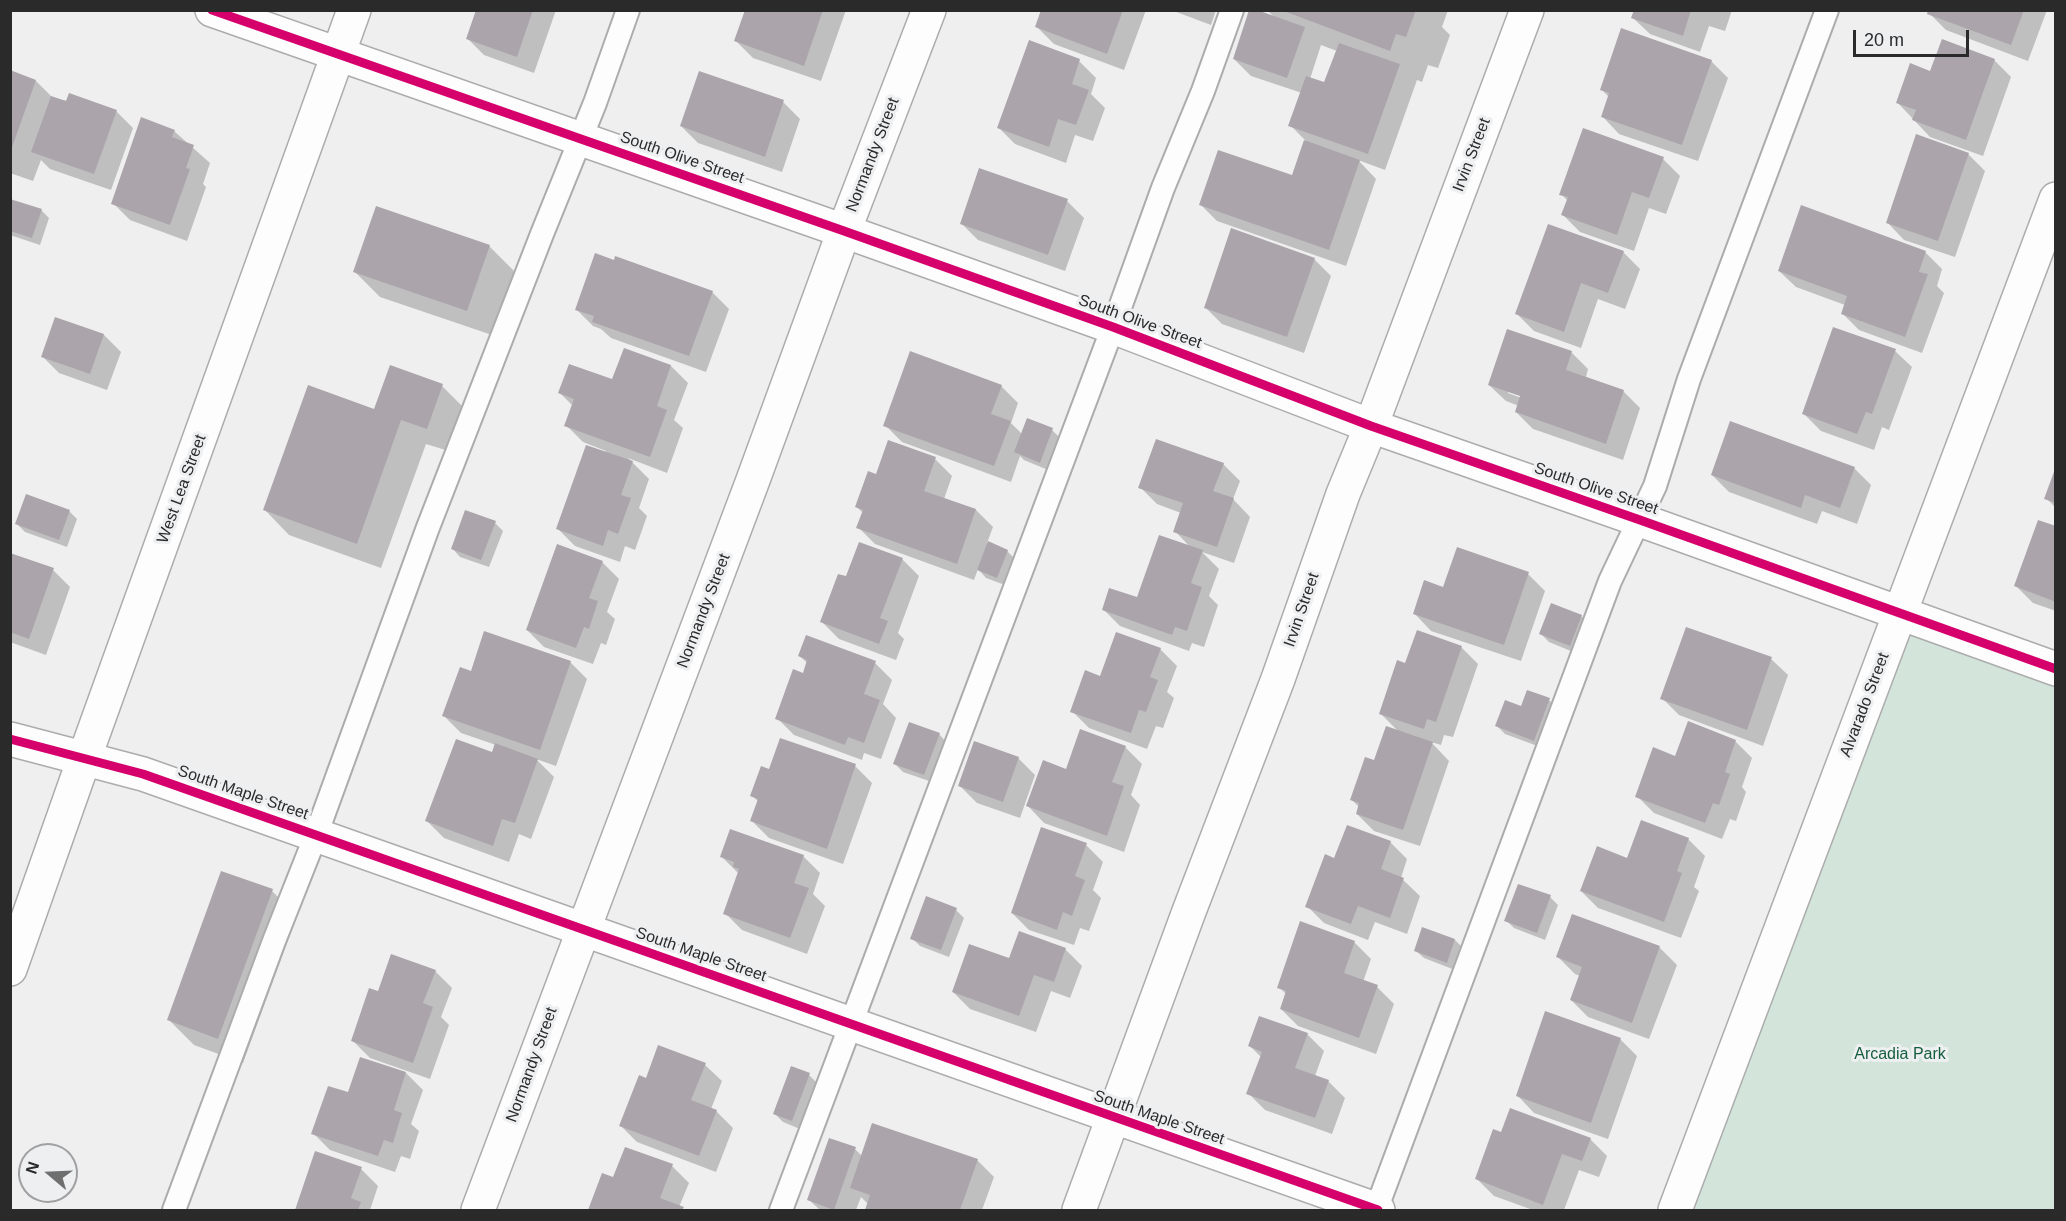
<!DOCTYPE html>
<style>
body{margin:0}
#map{position:relative;width:2066px;height:1221px;overflow:hidden;background:#efeff0;font-family:Arial,sans-serif}
canvas{display:block}
.frame{position:absolute;inset:0;border:12px solid #2a2a2b;pointer-events:none}
.north{position:absolute;left:18px;top:1143px;width:60px;height:60px;box-sizing:border-box;background:#eeeff1;border:2px solid #a0a0a2;border-radius:50%;rotate:289deg;font-size:16px;font-weight:700;line-height:24px;text-align:center;color:#2a2a2b}
.north::after{content:'';display:block;margin:auto;width:21px;height:27px;background:#6f6f70;clip-path:polygon(50% 0,100% 100%,50% 72%,0 100%)}
.scale{position:absolute;left:1853px;top:30px;width:116px;height:27px;box-sizing:border-box;border:3px solid #2a2a2b;border-top:0;padding-left:8px;font-size:18px;line-height:21px;white-space:nowrap;color:#2a2a2b;-webkit-text-stroke:4px #eeeff1;paint-order:stroke}
</style>
<div id="map">
<canvas width="2066" height="1221"></canvas>
<div class="frame"></div>
<div class="north">N</div>
<div class="scale">20 m</div>
</div>
<script>
const g = document.querySelector('canvas').getContext('2d');
g.lineJoin = 'round';
function fill(path, color) { g.fillStyle = color; g.fill(path, 'evenodd'); }
const shape = rows => new Path2D(rows.map(r => 'M' + r).join(''));
function trace(path, color, width, dash) { g.strokeStyle = color; g.lineWidth = width; g.lineCap = dash ? 'butt' : 'round'; g.setLineDash(dash || []); g.stroke(path); }
function drawText(font, color, halo, rows, align = 'center') {
  g.font = font + ' Arial,sans-serif'; g.lineWidth = 6; g.setLineDash([]); g.textBaseline = 'middle'; g.strokeStyle = halo; g.fillStyle = color; for (const [text, x, y, turn = 0] of rows) {
    g.save(); g.translate(x, y); g.rotate((+turn || 0) * Math.PI / 180); g.textAlign = isNaN(turn) ? turn : align; if (halo) g.strokeText(text, 0, 0); g.fillText(text, 0, 0); g.restore();
  }
}
fill(shape([
 [1899,613,2055,669,2055,1210,1675,1210]
]), '#d3e5db');
fill(shape([
 [477,10,556,10,534,73,484,55,467,38],
 [747,10,846,10,821,81,753,58,736,41],
 [1043,10,1146,10,1124,70,1054,44,1037,27],
 [1171,10,1216,10,1211,25],
 [1267,10,1448,10,1442,27,1450,35,1438,68,1428,65,1422,82,1417,80,1385,170,1358,160,1376,179,1346,266,1217,221,1200,204,1293,177,1306,141,1290,125,1302,93,1251,76,1234,59,1275,18],
 [1321,45,1337,51,1325,84,1310,79],
 [1635,10,1732,10,1725,31,1709,26,1700,52,1650,34,1633,18],
 [1930,10,2047,10,2028,61,1946,30,1929,13],
 [1994,60,2011,77,1983,156,1930,137,1897,102,1931,73],
 [1079,61,1096,78,1091,94,1105,108,1093,141,1075,135,1066,163,1015,144,998,127],
 [1711,61,1728,78,1698,161,1619,134,1603,117,1609,97,1602,90],
 [10,72,36,81,53,98,116,111,133,128,111,190,50,169,41,160,33,181,10,173],
 [783,102,800,119,782,172,698,143,681,126],
 [174,131,210,163,203,184,206,187,187,241,130,220,113,203],
 [1968,154,1985,171,1955,257,1904,240,1888,223],
 [1663,159,1680,176,1666,214,1649,208,1634,251,1580,232,1563,215,1568,201,1561,194],
 [980,170,1067,201,1084,218,1065,271,978,240,961,223],
 [10,200,41,210,49,218,40,245,10,235],
 [489,246,514,271,492,335,380,297,355,272],
 [1623,252,1640,269,1625,309,1598,299,1581,348,1534,331,1517,314],
 [1925,252,1942,269,1937,286,1944,293,1922,353,1859,330,1842,313,1845,305,1796,287,1779,271],
 [1314,259,1331,276,1304,353,1222,324,1205,307],
 [712,292,729,309,706,372,611,338,601,329,593,326,576,309],
 [56,318,104,335,121,352,107,390,59,373,42,356],
 [624,349,671,366,688,383,674,420,683,428,667,473,628,458,649,479,639,508,647,516,635,550,625,546,620,562,575,546,558,529,606,451,583,442,566,425,573,406,560,393,613,381],
 [1895,351,1912,367,1889,430,1882,427,1874,450,1821,431,1804,414],
 [1571,352,1588,369,1586,377,1623,391,1640,408,1623,460,1533,429,1516,412,1519,406,1506,401,1489,385],
 [1508,390,1528,397,1527,400,1508,393],
 [442,386,467,411,452,452,426,444,381,568,289,535,265,510,375,411],
 [1001,386,1018,403,1011,423,1023,435,1052,430,1060,438,1048,470,1024,460,1020,456,1011,482,902,442,885,425],
 [889,442,935,459,952,476,944,499,976,510,993,527,987,543,1007,551,1015,559,1005,585,986,578,978,569,974,580,875,544,858,527,863,513,856,506,877,476],
 [1223,464,1240,481,1233,499,1250,517,1234,563,1202,552,1219,569,1209,596,1218,605,1204,647,1192,643,1189,651,1120,626,1103,609,1138,599,1191,548,1175,531,1181,513,1157,504,1140,487],
 [1854,468,1871,485,1857,524,1822,511,1817,524,1729,492,1712,475],
 [2056,473,2056,508,2046,498],
 [69,511,77,519,67,547,25,532,17,524],
 [495,523,503,531,489,567,460,557,452,548],
 [2056,528,2056,611,2033,603,2016,586],
 [10,554,53,570,70,587,46,655,10,642],
 [902,559,919,576,898,633,904,639,896,660,839,639,822,622,846,578],
 [602,562,619,579,607,612,615,619,606,645,601,643,593,664,544,647,527,630],
 [1528,574,1545,591,1521,661,1431,631,1415,614,1444,589],
 [1581,616,1589,625,1578,654,1549,642,1541,634],
 [1461,647,1478,664,1453,737,1444,735,1441,745,1431,742,1449,761,1420,846,1374,831,1357,814,1359,807,1352,800,1375,762,1399,732,1380,713,1406,665],
 [1160,649,1177,666,1167,692,1174,698,1163,728,1156,726,1147,749,1089,728,1072,711,1101,678],
 [800,656,875,663,892,680,883,704,896,718,881,759,864,753,862,760,794,735,777,718,804,675,808,664],
 [1771,659,1788,675,1763,746,1679,715,1662,698],
 [570,662,587,679,556,766,536,759,554,777,531,839,519,834,509,862,444,838,427,821,493,754,496,745,461,733,444,716,472,672],
 [1549,700,1557,708,1543,748,1505,734,1497,726],
 [939,734,947,743,932,782,903,772,895,764],
 [1735,741,1752,758,1742,787,1746,792,1736,821,1730,819,1722,839,1654,813,1637,796,1676,758],
 [1125,747,1142,764,1131,795,1140,805,1124,852,1044,823,1028,806,1067,770],
 [1018,758,1035,775,1020,818,977,803,960,786],
 [855,766,872,783,843,864,769,838,752,821,759,802,752,796,770,771],
 [1348,827,1390,842,1407,859,1401,878,1420,896,1407,934,1375,922,1368,940,1324,923,1307,906,1335,860],
 [1042,829,1086,845,1103,862,1093,890,1101,898,1089,931,1080,928,1074,945,1029,930,1012,913],
 [1688,839,1705,856,1694,887,1699,891,1681,938,1598,908,1581,891,1628,860],
 [803,856,820,873,813,894,825,906,807,954,742,930,725,913,739,874,722,857],
 [272,891,297,916,243,1063,194,1045,169,1020],
 [1550,897,1558,905,1545,940,1514,928,1506,920],
 [956,910,964,918,949,957,920,946,912,938],
 [1573,916,1660,948,1677,965,1649,1039,1588,1017,1571,1000,1580,976,1575,974,1558,957],
 [1455,940,1463,948,1455,970,1424,958,1415,950],
 [1354,942,1371,959,1363,982,1377,987,1394,1004,1376,1054,1298,1026,1281,1009,1287,995,1279,987],
 [1065,949,1082,966,1070,998,1051,991,1036,1032,970,1009,953,992,1010,960],
 [435,971,452,988,441,1017,449,1025,430,1079,370,1058,353,1041,379,993],
 [1307,1034,1324,1051,1315,1076,1328,1081,1345,1098,1332,1134,1265,1110,1248,1093,1261,1057,1250,1046],
 [1620,1039,1637,1056,1608,1139,1534,1113,1518,1096],
 [361,1059,406,1073,423,1090,411,1124,419,1131,410,1159,401,1156,395,1172,330,1150,313,1133,349,1094],
 [705,1065,722,1081,711,1109,716,1111,733,1128,716,1172,637,1142,620,1125,647,1080],
 [809,1075,817,1083,800,1129,783,1122,775,1114],
 [1502,1134,1590,1139,1607,1156,1599,1177,1579,1170,1564,1210,1533,1210,1494,1196,1477,1179],
 [855,1149,862,1156,977,1160,994,1177,982,1210,867,1210,869,1205,861,1197,856,1210,820,1210,808,1199],
 [316,1153,361,1169,378,1186,370,1210,296,1210],
 [672,1166,689,1183,679,1207,685,1210,589,1210,603,1174,614,1178]
]), '#0003');
fill(shape([
 [476,10,533,10,517,57,466,39],
 [745,10,823,10,804,66,734,41],
 [1041,10,1123,10,1107,54,1035,27],
 [1249,10,1257,10,1305,27,1287,78,1233,59],
 [1281,10,1416,10,1406,37,1396,34,1390,51],
 [1634,10,1691,10,1683,36,1631,18],
 [1928,10,2024,10,2011,45,1927,14],
 [1621,28,1712,60,1682,145,1601,117,1609,93,1600,90],
 [1942,39,1995,59,1966,140,1912,120,1916,110,1896,103,1910,63,1930,71],
 [1029,40,1080,59,1072,84,1089,90,1076,125,1058,119,1049,147,997,128],
 [1339,43,1400,64,1368,154,1288,126,1306,76,1324,82],
 [10,70,36,80,11,150,10,150],
 [699,71,784,100,765,157,680,126],
 [69,93,117,110,94,174,31,152,51,96,66,101],
 [141,117,175,130,172,137,194,145,186,168,190,169,170,225,111,204],
 [1583,128,1664,157,1649,198,1632,192,1617,235,1561,215,1568,197,1559,195],
 [1916,134,1969,153,1938,241,1886,223],
 [1304,140,1360,160,1329,250,1199,205,1218,150,1292,175],
 [979,168,1068,199,1048,255,960,224],
 [10,199,42,209,32,238,10,231],
 [1801,205,1926,251,1919,272,1928,274,1905,337,1841,314,1847,296,1778,271],
 [376,206,490,245,467,311,353,272],
 [1548,224,1624,251,1608,293,1581,283,1564,332,1515,314],
 [1231,228,1315,258,1287,337,1204,308],
 [595,253,614,260,615,256,713,291,689,356,592,322,594,316,575,310],
 [55,317,104,334,90,374,41,357],
 [1833,327,1896,349,1872,414,1866,412,1857,434,1802,414],
 [1507,329,1572,351,1566,370,1624,390,1606,444,1515,412,1520,396,1488,385],
 [624,348,671,365,657,406,667,410,650,457,564,426,574,399,558,393,569,364,612,379],
 [910,351,1002,385,991,414,1011,421,994,466,883,426],
 [390,365,443,384,427,429,401,420,357,544,263,510,308,385,374,409],
 [1027,418,1053,428,1040,463,1014,452],
 [1730,421,1855,467,1840,508,1805,495,1801,508,1711,475],
 [1156,439,1224,463,1213,491,1234,498,1217,547,1173,532,1183,503,1138,488],
 [888,440,936,457,924,491,976,509,957,564,856,528,863,510,855,507,868,471,876,474],
 [586,445,633,461,621,495,631,498,618,534,608,530,603,546,556,529],
 [2055,469,2056,469,2056,503,2044,499],
 [26,494,70,510,59,540,15,524],
 [465,510,496,521,481,560,451,549],
 [2038,520,2056,526,2056,602,2014,586],
 [1159,535,1203,550,1191,583,1202,587,1187,631,1175,627,1172,635,1102,610,1109,588,1137,597],
 [988,541,1008,550,997,578,977,570],
 [859,542,903,558,880,618,888,621,879,644,820,622,838,574,846,576],
 [557,544,603,561,589,598,598,601,589,629,584,627,576,648,526,630],
 [1457,547,1529,572,1504,645,1413,614,1424,580,1443,587],
 [10,553,54,568,29,639,10,632],
 [1551,603,1582,615,1570,646,1539,634],
 [1686,627,1772,657,1747,730,1660,699],
 [1417,630,1462,646,1436,722,1427,719,1424,729,1379,714,1397,660,1405,663],
 [484,631,571,661,540,750,442,716,460,667,471,671],
 [1116,632,1161,648,1150,677,1158,680,1146,712,1139,710,1131,733,1070,712,1085,670,1100,676],
 [806,635,876,661,864,694,880,700,864,743,848,737,845,745,775,719,793,669,803,673,807,660,798,656],
 [1527,690,1550,698,1534,741,1495,726,1505,700,1521,706],
 [1688,721,1736,740,1725,772,1730,774,1719,805,1713,803,1705,823,1635,797,1653,747,1675,756],
 [909,722,940,733,924,775,893,764],
 [1386,726,1433,742,1403,830,1356,814,1359,803,1350,800,1365,757,1374,760],
 [1080,729,1126,746,1112,782,1124,786,1107,836,1026,806,1043,760,1066,769],
 [780,738,856,764,827,849,750,821,758,799,750,796,761,766,769,769],
 [456,739,492,752,495,743,538,759,515,823,502,819,493,846,425,821],
 [974,741,1019,757,1003,802,958,786],
 [1641,820,1689,838,1677,871,1682,873,1664,922,1580,891,1597,846,1627,858],
 [1347,825,1391,841,1381,869,1404,878,1390,918,1358,906,1351,924,1305,907,1325,854,1334,858],
 [1041,827,1087,843,1075,876,1085,880,1072,916,1063,912,1057,930,1011,913],
 [730,829,804,855,794,883,809,888,790,938,723,914,739,869,733,867,734,862,720,857],
 [221,871,273,889,218,1039,167,1020],
 [1518,884,1551,895,1537,933,1504,921],
 [926,896,957,908,941,950,910,939],
 [1572,914,1660,946,1632,1023,1570,1000,1582,967,1556,957],
 [1300,921,1355,941,1344,973,1378,985,1359,1038,1280,1009,1286,991,1277,988],
 [1422,927,1455,939,1447,963,1414,951],
 [1019,931,1066,948,1054,982,1034,975,1019,1016,952,992,969,944,1009,958],
 [391,954,436,970,423,1003,433,1007,413,1063,351,1041,369,988,378,991],
 [1545,1011,1621,1038,1591,1123,1516,1096],
 [1259,1016,1308,1033,1295,1068,1329,1080,1315,1118,1246,1094,1262,1052,1248,1046],
 [658,1045,706,1063,691,1100,717,1110,699,1156,619,1126,639,1075,646,1078],
 [360,1057,406,1072,394,1110,402,1113,393,1143,384,1140,378,1156,311,1134,328,1086,348,1092],
 [791,1066,810,1073,792,1121,773,1114],
 [1510,1108,1591,1138,1582,1161,1562,1154,1543,1205,1475,1179,1493,1129,1501,1132],
 [872,1123,978,1159,960,1210,865,1210,870,1195,850,1188],
 [829,1138,856,1147,834,1210,807,1200],
 [625,1147,673,1164,660,1198,684,1207,682,1210,588,1210,602,1173,613,1177],
 [315,1151,362,1167,351,1198,361,1202,358,1210,295,1210]
]), '#aba4aa');
const service = shape([
 [174,1210,274,941,316,835,427,530,542,234,595,103,628,10],
 [781,1210,1113,327,1163,188,1203,91,1232,10],
 [1376,1210,1610,581,1655,486,1689,379,1827,10]
]);
const minor = shape([
 [212,10,844,231,1113,327,1371,426,1640,520,2056,669],
 [10,739,143,774,1378,1210],
 [478,1210,753,480,844,231,929,10],
 [1079,1210,1188,914,1278,679,1343,494,1371,426,1527,10],
 [1675,1210,2056,199]
]);
const secondary = shape([
 [10,969,84,759,354,10]
]);
trace(service, '#acacad', 26);
trace(minor, '#acacad', 36);
trace(secondary, '#acacad', 36);
trace(service, '#fdfdfd', 22);
trace(minor, '#fdfdfd', 33);
trace(secondary, '#fdfdfd', 33);
trace(shape([
 [212,10,844,231,1113,327,1371,426,1640,520,2056,669],
 [10,739,143,774,1378,1210]
]), '#d6006c', 9);
drawText('16px', '#2a2a2b', '#eeeff1', [
 ["Normandy Street",873,155,-69],
 ["Irvin Street",1472,155,-69],
 ["South Olive Street",682,158,19],
 ["South Olive Street",1140,322,20],
 ["West Lea Street",182,489,-70],
 ["South Olive Street",1596,489,19],
 ["Irvin Street",1302,610,-71],
 ["Normandy Street",704,611,-69],
 ["Alvarado Street",1865,705,-69],
 ["South Maple Street",243,793,19],
 ["South Maple Street",701,955,19],
 ["Normandy Street",532,1065,-70],
 ["South Maple Street",1159,1118,19]
]);
drawText('16px', '#145e3e', '#eeeff1', [
 ["Arcadia Park",1900,1055]
]);
</script>
